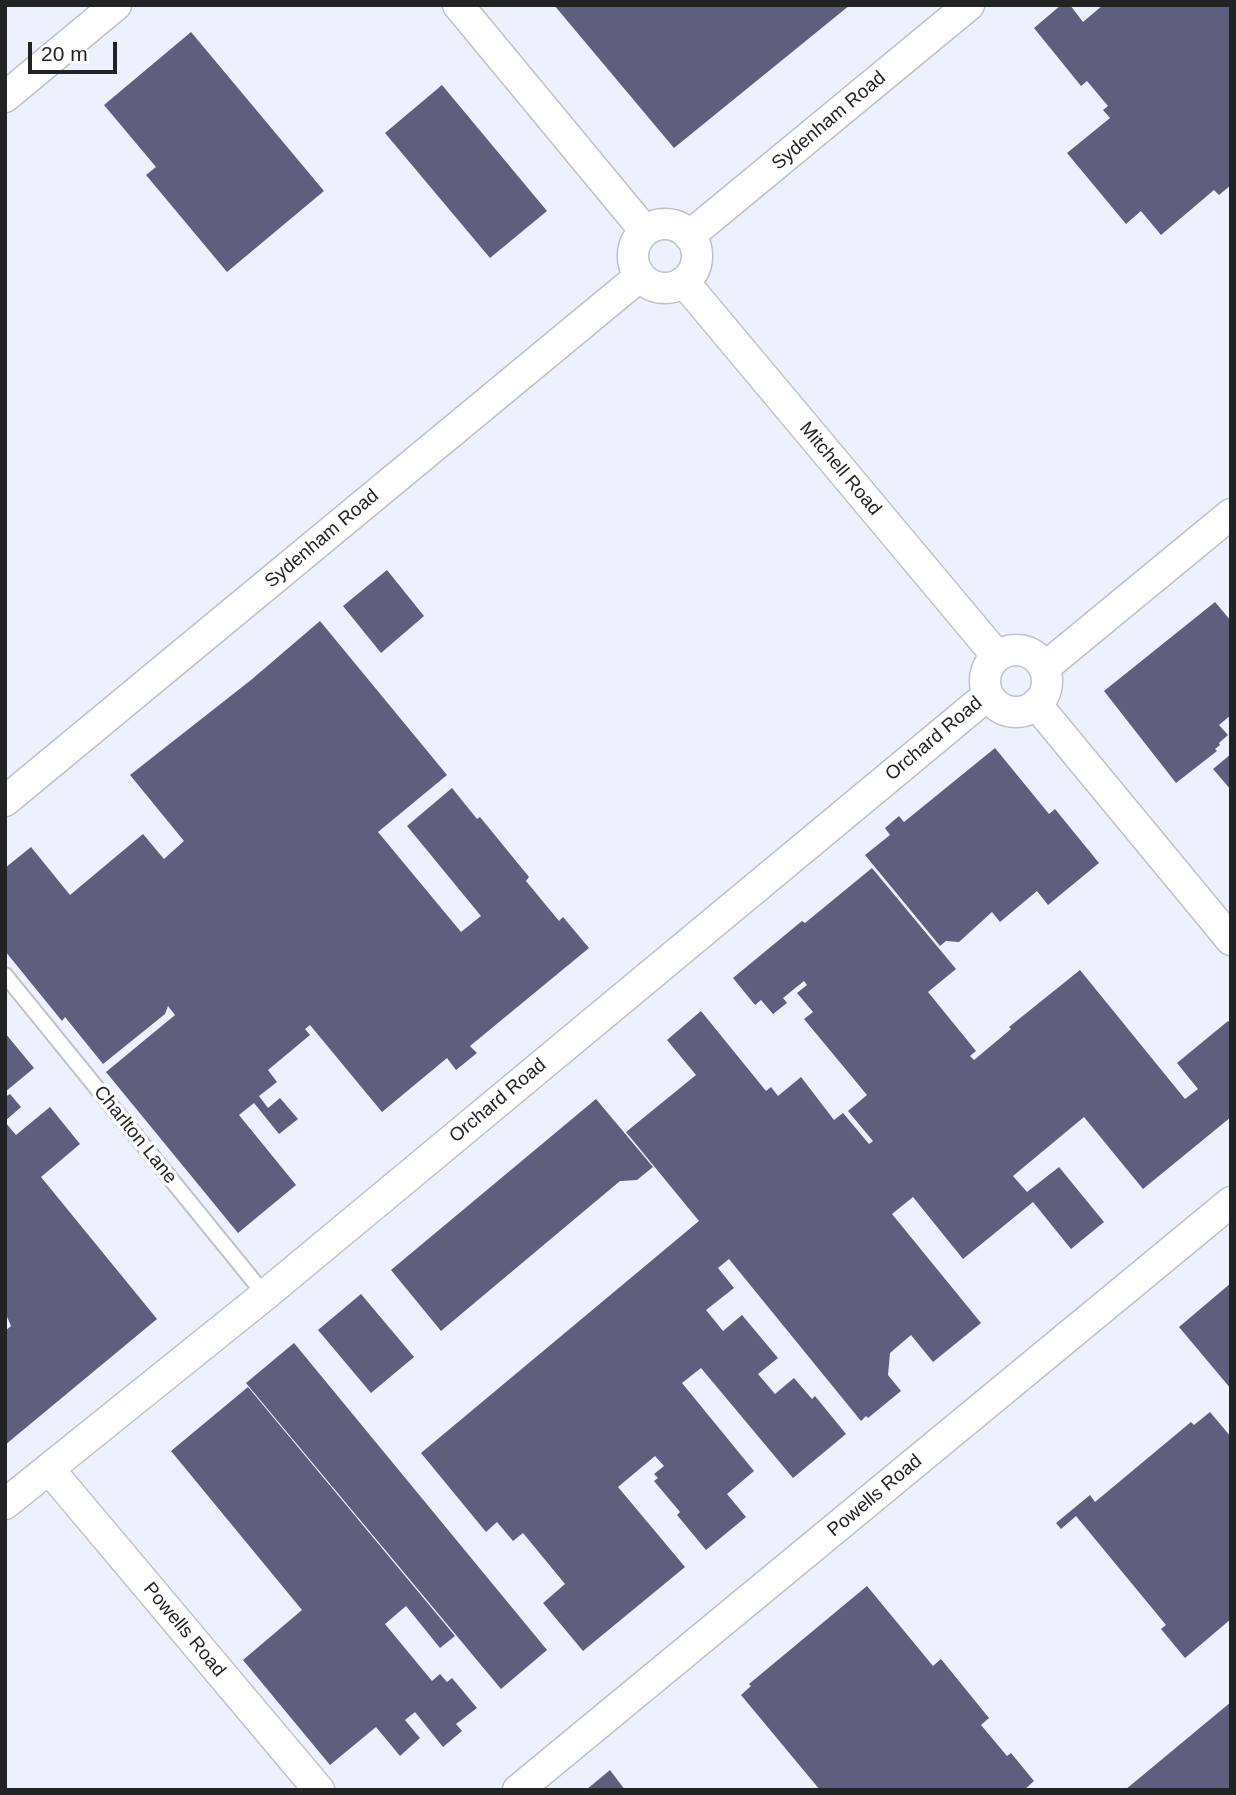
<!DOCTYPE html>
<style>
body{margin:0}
#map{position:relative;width:1236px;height:1795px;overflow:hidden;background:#f9fbff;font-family:Arial,sans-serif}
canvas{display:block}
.frame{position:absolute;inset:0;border:7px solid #222325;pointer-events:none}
.scale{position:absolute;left:28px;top:42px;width:89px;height:32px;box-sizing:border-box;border:4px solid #222325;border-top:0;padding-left:9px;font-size:21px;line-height:24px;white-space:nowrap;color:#222325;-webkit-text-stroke:5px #fff;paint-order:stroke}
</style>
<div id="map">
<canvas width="1236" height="1795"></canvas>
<div class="frame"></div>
<div class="scale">20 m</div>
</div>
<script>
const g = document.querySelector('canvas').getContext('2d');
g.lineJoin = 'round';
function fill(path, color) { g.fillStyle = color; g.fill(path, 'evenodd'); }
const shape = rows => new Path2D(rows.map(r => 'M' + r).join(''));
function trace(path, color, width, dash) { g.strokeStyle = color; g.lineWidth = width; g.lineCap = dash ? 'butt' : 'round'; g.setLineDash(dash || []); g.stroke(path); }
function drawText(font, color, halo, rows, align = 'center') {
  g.font = font + ' Arial,sans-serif'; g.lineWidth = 7; g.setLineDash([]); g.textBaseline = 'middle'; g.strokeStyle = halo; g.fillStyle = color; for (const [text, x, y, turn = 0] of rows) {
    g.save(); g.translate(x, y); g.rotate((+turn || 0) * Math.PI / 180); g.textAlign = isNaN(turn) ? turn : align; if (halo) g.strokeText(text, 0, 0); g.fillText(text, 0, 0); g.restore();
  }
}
fill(shape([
 [5,5,1231,5,1231,1790,5,1790]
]), '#ecf1fd');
fill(shape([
 [554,5,850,5,674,148],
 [1061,5,1070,5,1083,22,1103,5,1231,5,1231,185,1219,195,1214,190,1161,235,1141,211,1126,224,1067,153,1110,118,1103,110,1108,106,1087,81,1081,86,1034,28],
 [191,32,324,191,227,272,146,175,156,167,104,105],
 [442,85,547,211,490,258,385,133],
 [387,570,424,616,381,653,343,606],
 [1215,602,1231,621,1231,715,1219,725,1228,735,1219,743,1220,745,1215,749,1217,751,1176,783,1104,691],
 [320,621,447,775,378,832,461,932,481,916,407,826,452,788,477,819,480,817,529,877,526,881,559,921,563,917,589,948,470,1046,477,1053,456,1070,447,1058,382,1112,310,1025,305,1029,310,1035,268,1070,277,1082,259,1096,268,1108,280,1098,298,1119,279,1134,254,1103,239,1115,296,1185,238,1233,106,1072,175,1015,168,1006,165,1014,103,1064,65,1017,62,1021,5,951,5,868,31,847,70,895,143,834,164,859,184,841,130,775,251,680],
 [995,748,1049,814,1055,809,1099,863,1048,905,1037,891,1000,922,992,912,959,942,946,941,940,946,865,855,890,835,885,828,899,816,904,822],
 [1231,754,1231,790,1213,769],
 [872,868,956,969,928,992,976,1051,970,1056,974,1060,1011,1029,1009,1027,1080,970,1185,1099,1198,1089,1177,1063,1228,1021,1231,1024,1231,1117,1143,1189,1084,1117,1013,1176,1027,1192,1059,1167,1104,1222,1071,1249,1033,1202,963,1259,913,1197,892,1214,981,1323,933,1362,911,1335,890,1353,888,1375,901,1391,868,1418,866,1416,861,1421,729,1259,718,1268,734,1288,706,1310,723,1331,742,1315,778,1358,758,1374,775,1394,794,1378,812,1399,815,1396,846,1434,793,1478,701,1368,682,1383,754,1471,727,1494,746,1517,706,1550,677,1515,680,1512,654,1481,658,1478,654,1474,664,1466,655,1456,618,1487,685,1567,583,1651,543,1603,565,1584,523,1533,513,1541,497,1522,486,1532,421,1453,699,1221,626,1132,696,1075,667,1040,701,1011,766,1091,771,1087,778,1096,801,1077,834,1120,843,1113,869,1144,873,1141,848,1111,867,1095,804,1019,813,1012,797,993,807,985,804,981,783,998,787,1003,773,1014,761,1000,755,1005,733,978,802,921,805,923],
 [5,1033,34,1068,5,1092],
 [10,1094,21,1107,5,1121,5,1097],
 [596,1099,653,1167,637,1180,620,1181,441,1331,391,1270],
 [50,1107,80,1144,41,1177,157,1319,5,1445,5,1331,11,1326,5,1312,5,1122,16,1135],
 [1231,1283,1231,1389,1179,1327],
 [361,1294,414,1357,371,1393,318,1330],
 [294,1343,547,1650,501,1689,246,1383],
 [248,1387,455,1636,440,1648,406,1606,385,1624,432,1681,440,1674,447,1682,452,1678,477,1708,456,1724,462,1731,443,1747,415,1712,405,1720,420,1738,400,1756,376,1727,330,1765,243,1660,302,1610,171,1451],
 [1210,1412,1231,1437,1231,1619,1185,1658,1161,1629,1166,1625,1076,1516,1061,1529,1056,1523,1090,1495,1095,1502,1191,1422,1194,1425],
 [867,1586,933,1666,941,1659,989,1718,981,1725,1007,1756,1011,1753,1034,1781,1024,1790,820,1790,741,1695,751,1686,749,1684],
 [1231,1702,1231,1790,1125,1790],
 [610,1770,625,1790,586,1790]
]), '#5e5e7f');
const lane = shape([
 [5,975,265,1295]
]);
const street = shape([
 [458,5,645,231],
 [5,97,116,5],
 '633 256a32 32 0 1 1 64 0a32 32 0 1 1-64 0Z',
 [689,236,969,5],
 [684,282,997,656],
 '985 681a31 31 0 1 1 62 0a31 31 0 1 1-62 0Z',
 [1044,668,1231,514],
 [1036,704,1231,940],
 [5,801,639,277],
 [49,1469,319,1790],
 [5,1504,265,1295,988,695],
 [518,1790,1231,1202]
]);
trace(lane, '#bfc1c5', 18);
trace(street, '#bfc1c5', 33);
trace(lane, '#fff', 14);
trace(street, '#fff', 30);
drawText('19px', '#222325', '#fff', [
 ["Sydenham Road",829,121,-40],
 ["Mitchell Road",840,469,50],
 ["Sydenham Road",322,539,-40],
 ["Orchard Road",934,739,-40],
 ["Orchard Road",498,1101,-40],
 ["Charlton Lane",135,1135,51],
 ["Powells Road",875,1496,-40],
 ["Powells Road",184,1630,50]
]);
</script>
